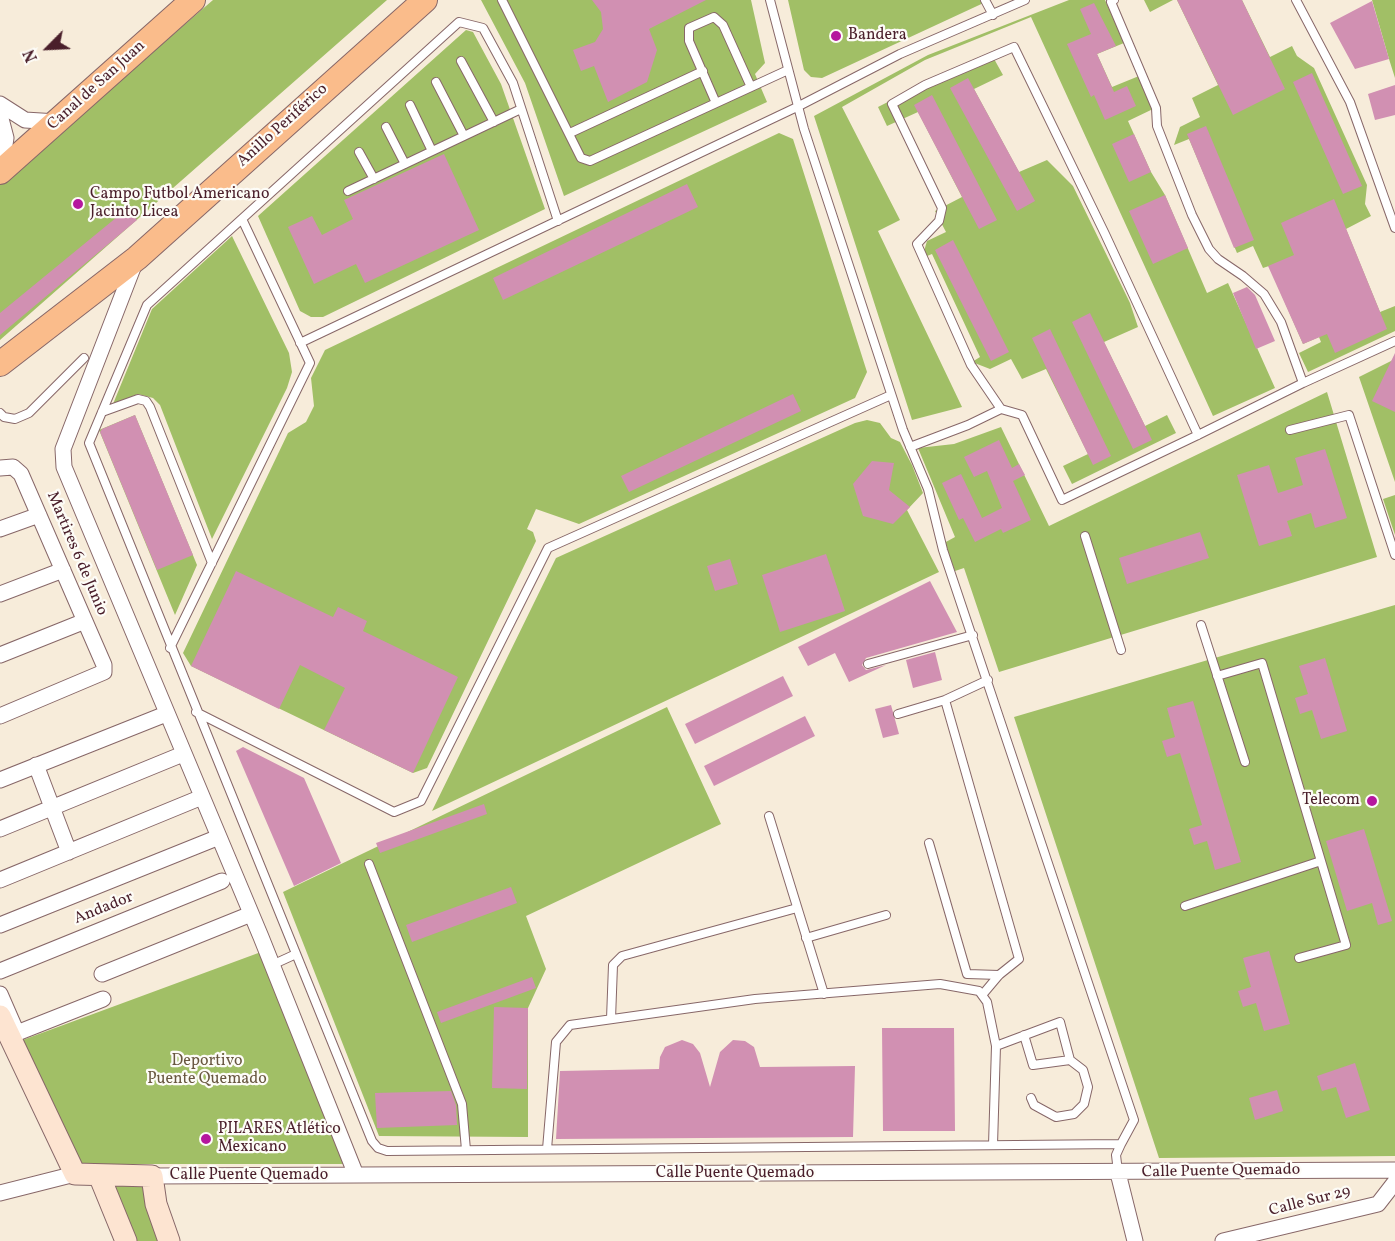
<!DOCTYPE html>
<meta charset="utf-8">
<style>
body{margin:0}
#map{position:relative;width:1395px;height:1241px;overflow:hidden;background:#f7ecda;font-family:Vollkorn,serif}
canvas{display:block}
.north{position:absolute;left:18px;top:18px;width:60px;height:60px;-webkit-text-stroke:4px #fdfcf7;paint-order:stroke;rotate:246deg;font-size:16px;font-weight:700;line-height:24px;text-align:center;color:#4a1f2b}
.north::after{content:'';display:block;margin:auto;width:21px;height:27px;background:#4a1f2b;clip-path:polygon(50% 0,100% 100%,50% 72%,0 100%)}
</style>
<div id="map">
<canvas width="1395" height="1241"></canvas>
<div class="north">N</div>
</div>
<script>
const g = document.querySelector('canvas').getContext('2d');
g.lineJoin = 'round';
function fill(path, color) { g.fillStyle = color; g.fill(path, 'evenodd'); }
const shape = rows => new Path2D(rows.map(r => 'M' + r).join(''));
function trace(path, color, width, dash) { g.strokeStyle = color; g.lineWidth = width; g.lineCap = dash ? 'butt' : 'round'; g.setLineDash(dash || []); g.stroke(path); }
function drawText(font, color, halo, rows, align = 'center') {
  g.font = font + ' Vollkorn,serif'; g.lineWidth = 4.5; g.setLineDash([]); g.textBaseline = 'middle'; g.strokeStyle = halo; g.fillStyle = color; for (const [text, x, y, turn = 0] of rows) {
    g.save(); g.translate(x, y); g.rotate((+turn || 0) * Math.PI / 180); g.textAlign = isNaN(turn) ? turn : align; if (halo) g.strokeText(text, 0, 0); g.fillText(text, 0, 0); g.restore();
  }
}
fill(shape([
 [213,0,387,0,0,340,0,184],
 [481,0,751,0,765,63,755,74,767,102,564,196,525,83],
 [788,0,990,0,822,78,811,77,804,70],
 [1069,0,1105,0,1124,43,1097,54,1112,87,1139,76,1153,109,1128,121,1151,172,1165,195,1207,293,1228,283,1275,388,1213,416,1031,17,925,60,842,107,900,220,878,231,962,407,912,420,814,116,928,55],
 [1144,0,1173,0,1150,12],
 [1177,0,1242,0,1270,57,1292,46,1297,56,1314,68,1367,185,1365,204,1371,216,1346,229,1380,312,1395,306,1395,331,1308,372,1299,353,1321,342,1319,337,1303,344,1269,266,1263,268,1253,246,1237,253,1189,139,1174,145,1180,127,1200,117,1192,98,1218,85],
 [1372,0,1395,0,1395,78,1389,59],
 [466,30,473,32,501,84,545,209,323,317,311,317,300,311,258,216],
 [993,57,1003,75,974,89,1019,172,1047,160,1073,186,1130,303,1138,327,1104,342,1145,426,1167,415,1176,433,1072,484,1063,466,1088,454,1046,369,1022,379,1011,359,990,369,972,362,980,357,932,254,922,258,927,241,946,232,935,211,962,197,918,112,887,126,878,107,929,81],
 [779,133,793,139,867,372,855,398,579,524,536,509,527,529,533,532,536,541,427,768,413,773,191,666,183,653,288,433,306,422,314,406,311,378,325,350],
 [232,236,289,353,292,372,287,388,212,539,160,405,153,398,138,394,113,404,152,309],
 [1395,359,1395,482,1359,377],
 [1327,392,1377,557,999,672,964,568,955,571,944,543,955,537,918,448,954,444,1001,427,1049,526],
 [135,415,197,565,175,615,99,430],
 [867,420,880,423,891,438,900,442,912,465,923,493,907,510,939,572,432,811,556,558,855,423],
 [1395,495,1395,535,1383,499],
 [1395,605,1395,1156,1159,1158,1014,717],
 [667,707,721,824,526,916,546,969,528,1008,528,1137,379,1136,283,892],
 [261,952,348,1164,80,1164,20,1041],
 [102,1178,141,1182,156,1233,162,1241,131,1241]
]), '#a1bf66');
fill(shape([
 [592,0,706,0,649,29,657,50,647,82,608,102,594,66,581,71,573,50,595,42,603,29,601,12],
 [1177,0,1242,0,1285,89,1233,115],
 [1372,1,1389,59,1355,69,1330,23],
 [1094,3,1116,46,1097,54,1114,92,1127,86,1136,106,1105,120,1094,95,1091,97,1067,44,1091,34,1080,9],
 [1312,73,1362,186,1343,194,1293,82],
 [968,78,1035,201,1017,211,950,88],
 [1395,85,1395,115,1375,120,1368,94],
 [932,95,997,220,979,229,914,105],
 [1206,126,1254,240,1234,248,1187,134],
 [1134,134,1151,172,1129,182,1112,144],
 [444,154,479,230,365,283,356,264,314,284,288,227,312,216,322,235,353,219,344,200],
 [687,184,698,207,503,300,493,278],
 [1165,195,1188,248,1153,264,1129,211],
 [1334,199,1387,329,1335,353,1327,334,1303,344,1268,266,1294,255,1281,223],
 [128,208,137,220,0,335,0,313],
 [953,240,1009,352,991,361,935,250],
 [1247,287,1255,295,1275,341,1256,349,1233,293],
 [1090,313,1152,440,1133,449,1072,322],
 [1050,329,1111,456,1093,465,1032,338],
 [1395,353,1395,412,1372,401],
 [793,394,801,411,629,492,621,476],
 [135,415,193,555,157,570,100,432,102,429],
 [999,440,1012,468,1019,464,1025,475,1013,481,1031,520,1003,533,1001,529,975,542,963,518,959,520,942,483,961,474,982,518,1002,508,987,471,974,477,964,457],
 [1325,449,1347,518,1315,528,1311,513,1287,521,1292,536,1259,546,1237,475,1269,465,1278,493,1303,485,1295,458],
 [872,461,894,463,889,490,910,507,893,524,863,516,853,484],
 [1200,532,1209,558,1127,584,1119,558],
 [826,554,845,611,780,632,762,575],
 [730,559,738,584,715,591,707,566],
 [236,571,333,617,338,607,367,621,363,631,458,677,413,773,324,730,345,688,300,665,279,709,191,666],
 [930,581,957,632,866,658,862,665,866,670,886,665,849,682,835,653,808,666,798,647],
 [935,652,942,680,913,688,906,660],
 [1325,658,1347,731,1321,739,1312,710,1300,714,1295,698,1308,694,1299,666],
 [783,676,793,696,695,744,685,724],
 [1193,701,1241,862,1215,870,1207,841,1194,845,1189,829,1202,825,1180,753,1167,757,1162,741,1175,737,1167,708],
 [891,705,899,734,883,738,875,709],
 [805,716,815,736,714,786,704,766],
 [243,747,304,778,341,863,294,886,236,751],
 [484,804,487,814,380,853,376,843],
 [1364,829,1392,921,1378,925,1372,903,1347,911,1326,841],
 [511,887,517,903,412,942,406,925],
 [1269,951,1290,1024,1264,1031,1256,1003,1243,1007,1238,991,1251,987,1243,958],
 [532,977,536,988,441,1023,437,1012],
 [494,1007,528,1008,527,1089,492,1088],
 [882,1028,954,1028,955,1131,883,1131],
 [682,1040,693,1044,700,1053,710,1087,720,1052,733,1040,745,1041,754,1047,760,1067,855,1066,853,1137,556,1139,560,1071,659,1069,660,1057,665,1047],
 [1355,1063,1370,1110,1346,1118,1336,1087,1322,1091,1317,1076],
 [1277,1090,1283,1111,1255,1120,1249,1098],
 [451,1091,456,1105,457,1125,377,1128,375,1093]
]), '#d190b2');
const lane = shape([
 [502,0,581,158,590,161,788,70],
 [985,0,993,15],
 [1114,0,1111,2,1156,108,1157,126,1192,215,1209,249,1218,259,1243,276,1264,294,1281,322,1303,383],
 [1296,0,1350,102,1395,228],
 [461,61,494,122],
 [436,82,464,136],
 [716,103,689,41,689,28,714,17,723,25,751,87],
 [410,105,432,151],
 [386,127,405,164],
 [570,133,703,71],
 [359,152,374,179],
 [348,191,521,109],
 [558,221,513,83,483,28,459,22,147,305,89,443,372,1141,378,1148,387,1151,1121,1144,1134,1120,943,550,928,489,903,430,804,129,770,0],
 [300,343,797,107,900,54,1025,0],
 [102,412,138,399,146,401,150,407,212,563],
 [0,413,4,417,15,419,29,413,84,358],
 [1290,430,1349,415,1395,555],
 [1198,435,1105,234,1014,47,925,85,892,104,942,208,939,221,917,244,971,365,1001,409,1022,415,1062,500,1198,435,1303,383,1395,341],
 [910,447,968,425,1001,409],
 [1085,536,1121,650],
 [1201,625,1245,762],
 [170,648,310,363,242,219],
 [868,664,973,635],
 [1217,676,1262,663,1346,945,1299,958],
 [945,700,1019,959,999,975,983,994],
 [196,712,394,812,421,801,548,548,891,395],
 [898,714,945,700,988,680],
 [769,816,824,994],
 [929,843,967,974,999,975],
 [369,864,462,1104,466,1150],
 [1185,906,1321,861],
 [806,938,886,915],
 [272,965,296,954],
 [611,1019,613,965,622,956,797,908],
 [1024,1035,1033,1065,1070,1060],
 [996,1046,1060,1022,1070,1060,1083,1070,1088,1087,1084,1104,1074,1114,1056,1117,1034,1105,1031,1098],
 [547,1149,556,1042,570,1025,755,999,940,984,979,991,987,1002,996,1046,993,1145],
 [1118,1172,1116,1155,1121,1144]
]);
const street = shape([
 [0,104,25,120,57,122],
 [0,115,6,138,1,171],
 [136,260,63,449,64,467,261,937,356,1175],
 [0,468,13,467,21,474,104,665,104,672,0,716],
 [0,529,39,515],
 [0,594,63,570],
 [0,655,85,621],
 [36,765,69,852],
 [0,780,166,714],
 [0,829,183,754],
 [0,880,202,797],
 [0,925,219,837],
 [0,971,222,881],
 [102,974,251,914],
 [0,994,17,1033,103,999],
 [1118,1173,1135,1241],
 [152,1176,1395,1170],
 [0,1193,75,1174],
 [1223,1241,1378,1204,1395,1182]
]);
const secondary = shape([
 [0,1016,75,1174,152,1176,156,1204,169,1241],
 [99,1175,126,1241]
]);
const primary = shape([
 [0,172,193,0],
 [0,364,137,258,425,0]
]);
trace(lane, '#876768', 10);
trace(street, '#876768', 17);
trace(secondary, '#876768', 23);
trace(primary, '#876768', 26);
trace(lane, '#fff', 8);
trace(street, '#fff', 15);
trace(secondary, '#fde4d1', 21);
trace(primary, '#fabc8b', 24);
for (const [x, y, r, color] of [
 [836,36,6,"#b5179e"],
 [78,204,6,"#b5179e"],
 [1372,801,6,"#b5179e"],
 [206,1139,6,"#b5179e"]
]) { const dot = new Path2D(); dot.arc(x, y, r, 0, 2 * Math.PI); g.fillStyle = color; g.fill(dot); trace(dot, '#fdfcf7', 2); }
drawText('16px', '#4a1f2b', '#fdfcf7', [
 ["Bandera",848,36],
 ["Campo Futbol Americano",90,195],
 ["Jacinto Licea",90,213],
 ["Telecom",1360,801,"right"],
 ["PILARES Atlético",218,1130],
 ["Mexicano",218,1148]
], 'left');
drawText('16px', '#4a1f2b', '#fdfcf7', [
 ["Canal de San Juan",97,86,-42],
 ["Anillo Periférico",283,126,-42],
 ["Martires 6 de Junio",76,554,67],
 ["Andador",104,909,-22],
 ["Calle Puente Quemado",1221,1172,-1],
 ["Calle Puente Quemado",735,1174],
 ["Calle Puente Quemado",249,1176],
 ["Calle Sur 29",1310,1202,-14]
]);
drawText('16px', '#685740', '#fdfcf7', [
 ["Deportivo",207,1062],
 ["Puente Quemado",207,1080]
]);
</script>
